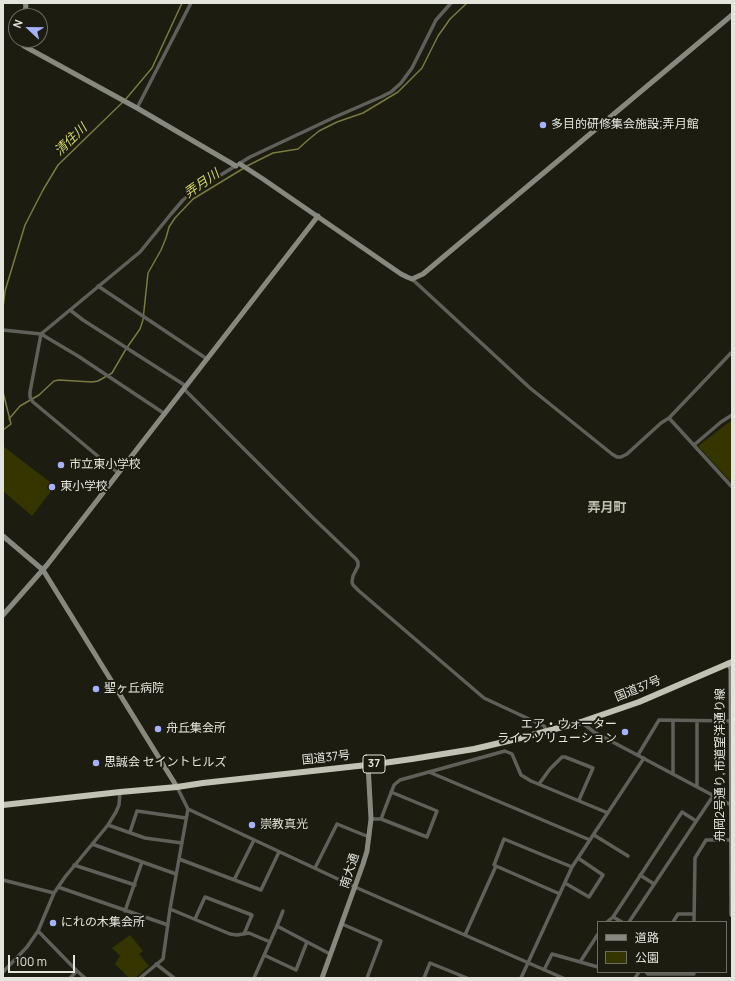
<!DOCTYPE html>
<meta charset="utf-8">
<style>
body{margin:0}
#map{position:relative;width:735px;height:981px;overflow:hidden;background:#1c1c10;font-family:Manrope,"Noto Sans JP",sans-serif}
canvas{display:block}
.frame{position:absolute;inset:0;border:4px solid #e3e4dc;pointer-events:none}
.legend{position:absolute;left:597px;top:921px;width:130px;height:52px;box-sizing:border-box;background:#1c1c10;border:1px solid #6c6c62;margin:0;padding:5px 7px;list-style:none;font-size:12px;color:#e3e4dc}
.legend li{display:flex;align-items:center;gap:8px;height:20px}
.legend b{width:20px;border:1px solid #6c6c62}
.north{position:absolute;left:8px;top:8px;width:40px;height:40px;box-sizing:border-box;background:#1c1c10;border:1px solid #6c6c62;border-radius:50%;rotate:292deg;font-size:11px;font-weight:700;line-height:16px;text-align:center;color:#e3e4dc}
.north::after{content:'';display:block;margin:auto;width:14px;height:18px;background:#a6b1fc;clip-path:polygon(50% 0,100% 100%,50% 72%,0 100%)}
.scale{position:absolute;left:8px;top:955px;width:67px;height:18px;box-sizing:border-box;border:2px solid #e3e4dc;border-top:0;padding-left:5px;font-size:12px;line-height:14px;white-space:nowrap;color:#e3e4dc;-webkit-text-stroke:3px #1c1c10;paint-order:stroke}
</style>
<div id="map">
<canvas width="735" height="981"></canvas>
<div class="frame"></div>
<ul class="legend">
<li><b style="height:5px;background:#87887e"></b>道路</li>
<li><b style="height:11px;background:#353500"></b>公園</li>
</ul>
<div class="north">N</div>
<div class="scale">100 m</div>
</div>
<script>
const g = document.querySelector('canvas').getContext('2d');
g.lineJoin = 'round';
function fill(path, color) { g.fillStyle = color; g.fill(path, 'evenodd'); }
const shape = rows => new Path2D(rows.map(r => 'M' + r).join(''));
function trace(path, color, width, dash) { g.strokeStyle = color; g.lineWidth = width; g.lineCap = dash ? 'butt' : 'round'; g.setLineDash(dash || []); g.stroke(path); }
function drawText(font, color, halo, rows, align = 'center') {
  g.font = font + ' Manrope,"Noto Sans JP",sans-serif'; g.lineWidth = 4; g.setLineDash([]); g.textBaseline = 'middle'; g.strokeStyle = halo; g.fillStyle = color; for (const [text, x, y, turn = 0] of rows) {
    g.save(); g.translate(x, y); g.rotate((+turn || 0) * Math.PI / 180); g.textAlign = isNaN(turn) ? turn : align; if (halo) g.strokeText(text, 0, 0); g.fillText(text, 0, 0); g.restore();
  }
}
fill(shape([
 [732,420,732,483,698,446],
 [3,446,55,486,32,516,3,491],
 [130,935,143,951,139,954,149,966,135,978,129,978,115,964,120,956,112,948]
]), '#353500');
trace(shape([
 [247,166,273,153,298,149,308,140,319,131,337,122,363,113,398,92,422,68,438,36,450,19,467,3],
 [3,308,5,291,25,225,43,190,58,165,125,100,152,68,182,3],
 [3,392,11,424,3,430],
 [9,419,20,406,39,395,54,381,59,380,92,382,98,381,112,373,126,349,140,329,143,320,148,273,161,250,166,238,169,227,175,218,193,199,244,168]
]), '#7a7a42', 1.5);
trace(shape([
 [137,108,191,3],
 [412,279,530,388,612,454,617,457,621,457,627,454,661,423,669,418,731,353,732,353],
 [98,286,207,359],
 [70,310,83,320,186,386],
 [3,330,41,334,78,356,165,414],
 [184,389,311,516,356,559,358,562,358,566,353,576,352,582,353,585,359,591,484,698,544,726,547,731],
 [669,418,732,487],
 [694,445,721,422,732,415],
 [118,473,33,402,30,397,30,392,41,334,140,252,171,214,183,200,193,192,250,157,335,117,381,97,391,92,401,83,412,68,436,20,451,3],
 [673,721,673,774],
 [581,722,594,732,731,805],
 [638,755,659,720,731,721],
 [429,772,590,840],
 [539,784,550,769,562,757,565,757,593,768,579,800],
 [697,786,697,721],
 [188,809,355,887,563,978],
 [371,819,381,819,394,785,400,780,505,751,512,754,521,775,531,781,608,813],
 [381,819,427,837,437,811,391,792],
 [108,825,145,838,182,843],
 [130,832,137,811,186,818],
 [594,835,628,856],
 [92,844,176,874],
 [179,859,261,890,279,852],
 [74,865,135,885],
 [496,866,560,894],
 [315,868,337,824,369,837],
 [640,875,654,884],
 [3,880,54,893],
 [234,880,254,840],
 [565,883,589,897,603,875,578,858],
 [58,887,168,925],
 [170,909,230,934,237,935,249,933,270,942],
 [125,911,142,862],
 [613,917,622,922],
 [195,919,205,897,252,915,244,934],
 [607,922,613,917,682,812,696,821],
 [629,922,713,796],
 [673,922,678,914,694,914],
 [694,922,695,858,706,840,732,840],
 [342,924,381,941,367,978],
 [277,926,283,911],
 [38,931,77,971,85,978],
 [465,935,496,866,494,865,504,839,572,867],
 [264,955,296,970,307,942],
 [580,962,598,934],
 [156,964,174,978],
 [544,970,552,954,598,967],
 [3,972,27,947,38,931,54,893,65,877,108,825,116,812,119,805,120,792],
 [646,972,648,974,694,974],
 [70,978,77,971],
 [140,978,163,959,170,909,188,809,177,787],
 [254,978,277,926,330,954],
 [424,978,430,963,467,978],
 [521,978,572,867,644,758],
 [635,978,639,972]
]), '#60605a', 3.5);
trace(shape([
 [24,16,26,6,25,3],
 [21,40,21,43,24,46,137,108,236,166],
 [240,164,263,179,401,274,407,277,412,279,423,274,732,15],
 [3,536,43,570,177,787],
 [3,615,47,565,318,216],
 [728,663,731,669,732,915],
 [322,978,363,864,367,851,371,819,368,764]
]), '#87887e', 5);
trace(shape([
 [3,805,120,792,177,787,203,783,376,764,412,759,474,749,525,737,581,722,639,702,732,662]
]), '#c1c2b3', 6);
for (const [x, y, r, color] of [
 [543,125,4,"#a6b1fc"],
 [61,465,4,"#a6b1fc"],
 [52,487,4,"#a6b1fc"],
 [96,689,4,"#a6b1fc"],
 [158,729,4,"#a6b1fc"],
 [625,732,4,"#a6b1fc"],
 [96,763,4,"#a6b1fc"],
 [252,825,4,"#a6b1fc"],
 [53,923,4,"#a6b1fc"]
]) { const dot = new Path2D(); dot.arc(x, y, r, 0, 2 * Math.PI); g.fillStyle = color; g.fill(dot); trace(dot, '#1c1c10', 1.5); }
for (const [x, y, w] of [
 [374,764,22]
]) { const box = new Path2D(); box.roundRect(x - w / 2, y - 9, w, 18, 3); g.fillStyle = '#1c1c10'; g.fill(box); trace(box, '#e3e4dc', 1); }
drawText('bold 11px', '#e3e4dc', null, [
 ["37",374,764]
]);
drawText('12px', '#e3e4dc', '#1c1c10', [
 ["多目的研修集会施設;弄月館",551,125],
 ["市立東小学校",69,465],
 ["東小学校",60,487],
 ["聖ヶ丘病院",104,689],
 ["エア・ウォーター",617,725,"right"],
 ["ライフソリューション",617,739,"right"],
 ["舟丘集会所",166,729],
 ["思誠会 セイントヒルズ",104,763],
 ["崇教真光",260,825],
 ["にれの木集会所",61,923]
], 'left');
drawText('12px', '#e3e4dc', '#1c1c10', [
 ["国道37号",638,689,-22],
 ["国道37号",326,758,-6],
 ["舟岡2号通り,市道望洋通り線",721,765,-90],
 ["南大通",350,871,-72]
]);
drawText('italic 13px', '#d6d862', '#1c1c10', [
 ["清住川",71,140,-44],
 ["弄月川",202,184,-35]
]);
drawText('bold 13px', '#c0c1b1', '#1c1c10', [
 ["弄月町",607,508]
]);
</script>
